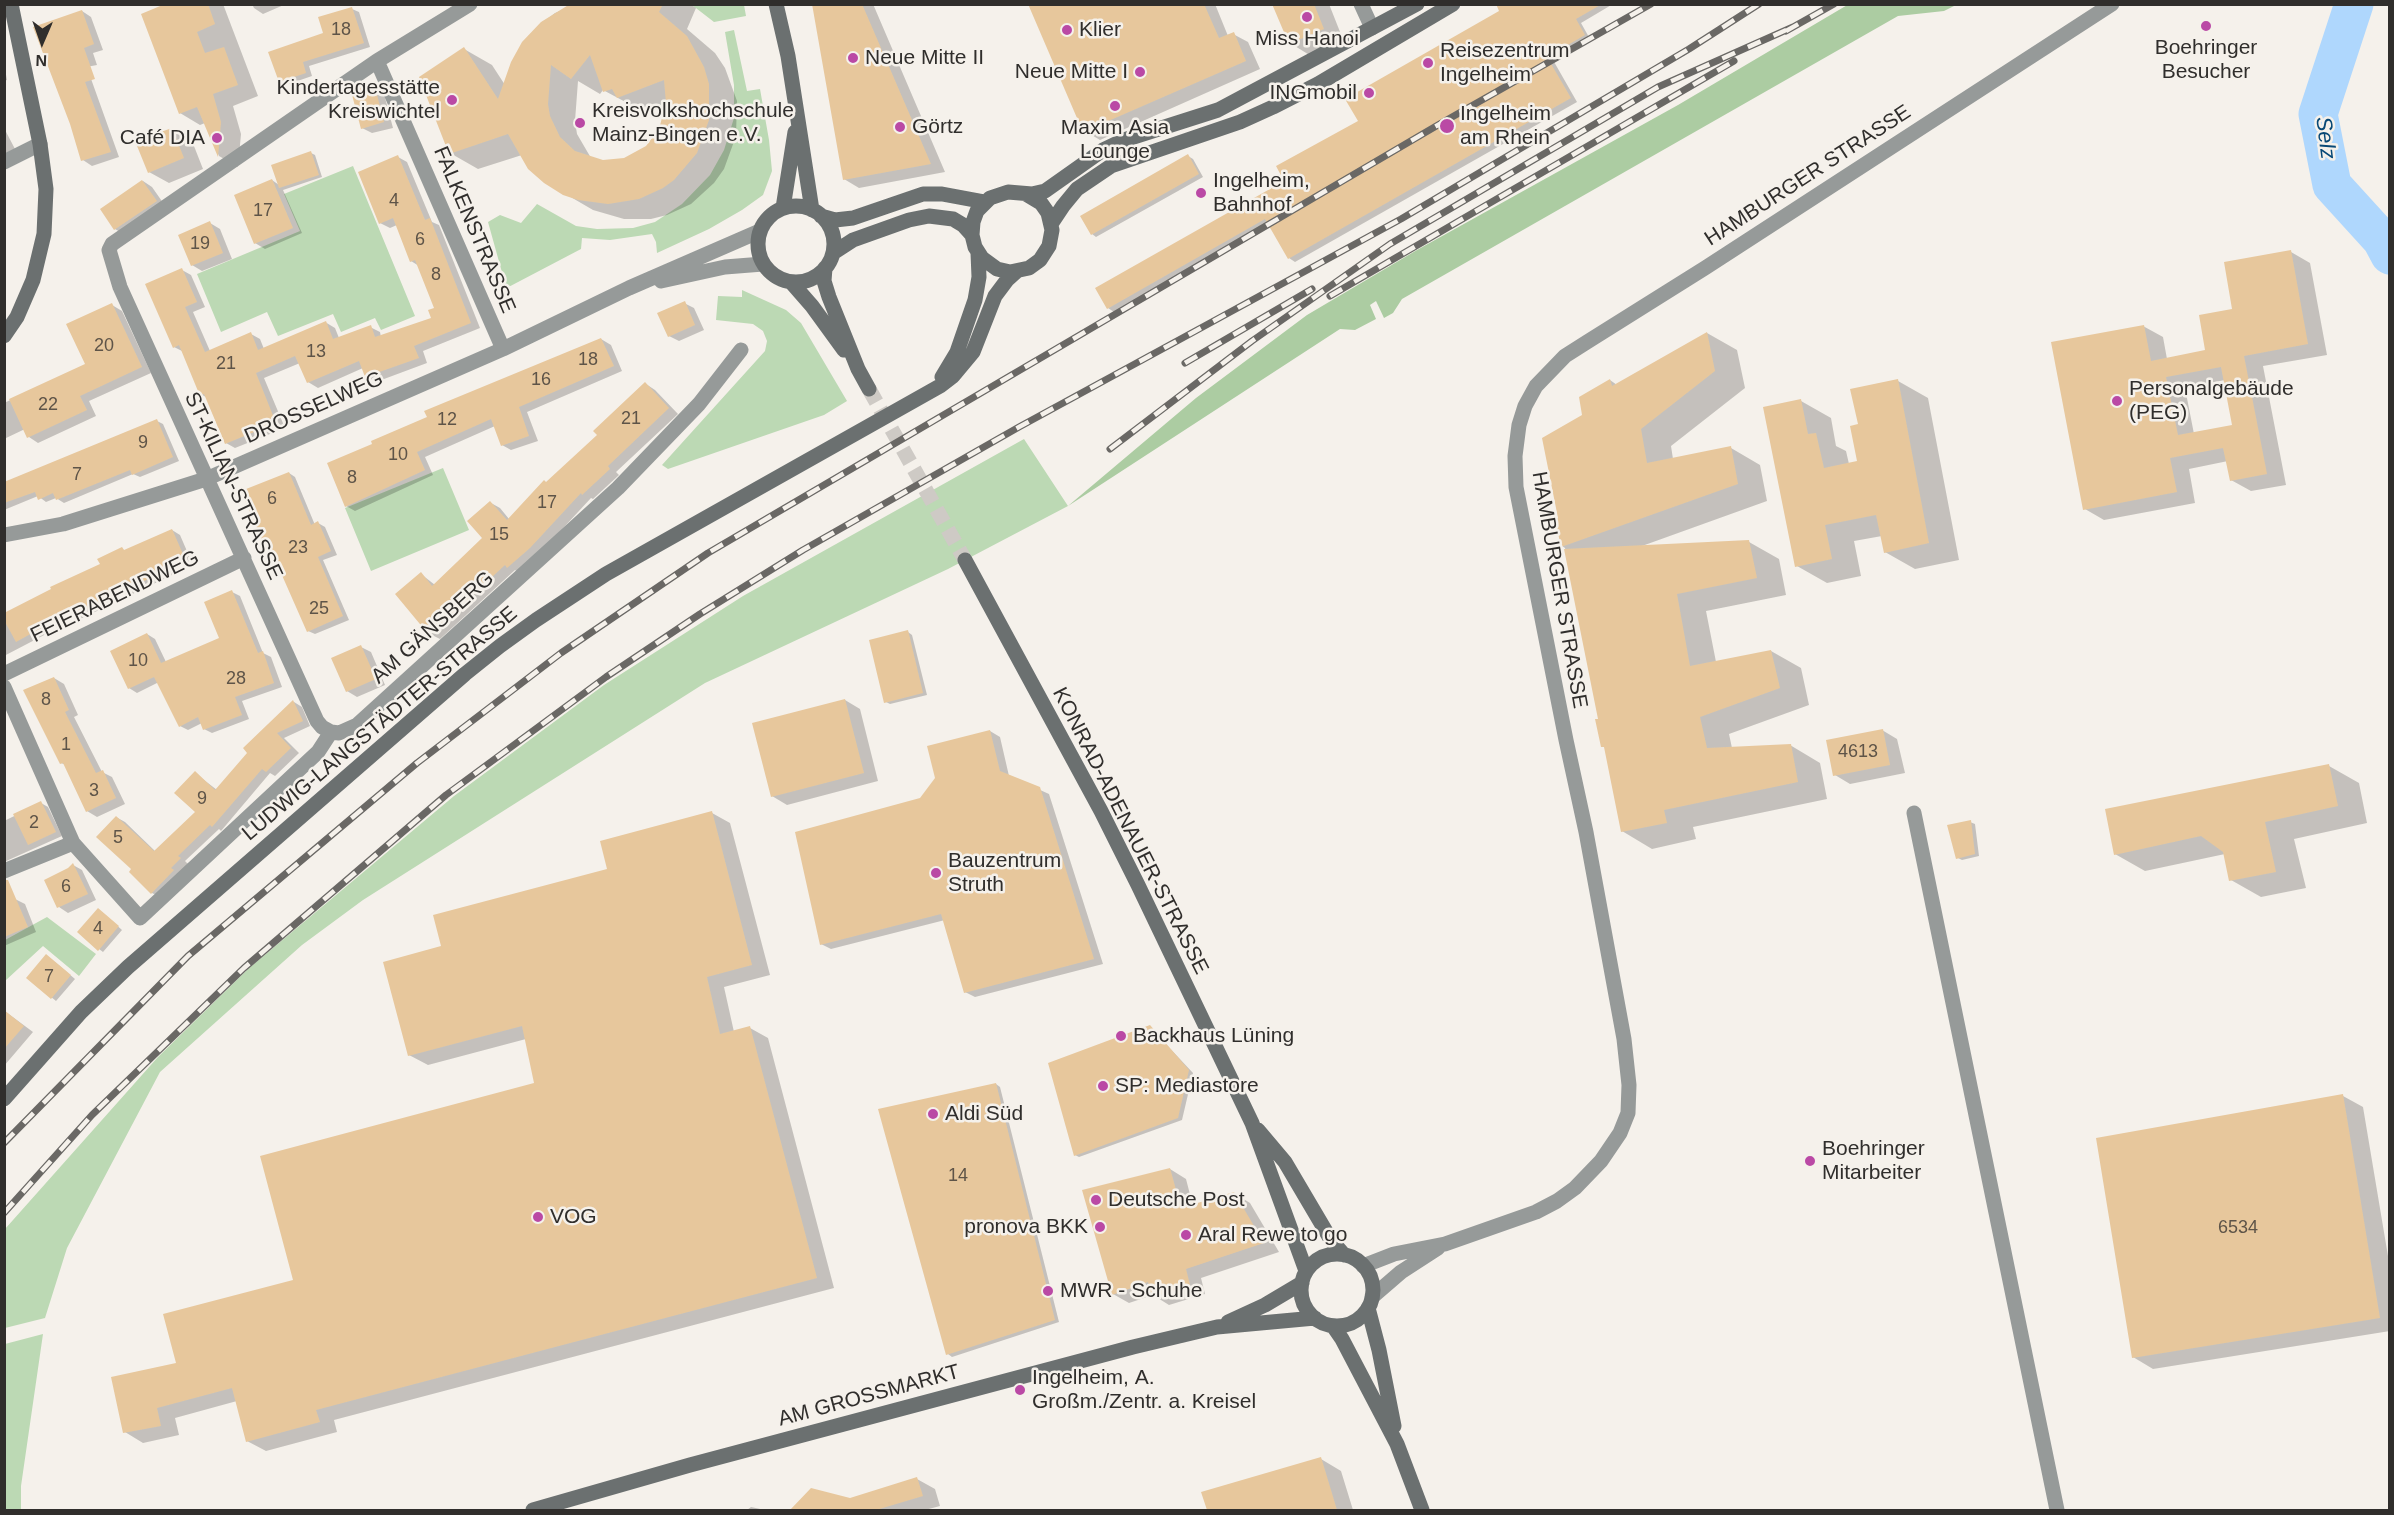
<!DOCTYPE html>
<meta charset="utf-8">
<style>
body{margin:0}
#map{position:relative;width:2394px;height:1515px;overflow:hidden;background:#f5f1eb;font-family:Arial,sans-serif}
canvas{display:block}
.frame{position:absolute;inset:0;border:6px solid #302e2c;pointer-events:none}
.north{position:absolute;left:12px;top:12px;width:60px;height:60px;-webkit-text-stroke:4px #f5f1eb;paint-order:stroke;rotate:182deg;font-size:16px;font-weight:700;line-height:24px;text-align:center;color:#302e2c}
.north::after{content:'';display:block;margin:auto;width:21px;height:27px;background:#302e2c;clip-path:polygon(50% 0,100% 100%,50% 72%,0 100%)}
</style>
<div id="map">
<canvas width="2394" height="1515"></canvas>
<div class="frame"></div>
<div class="north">N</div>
</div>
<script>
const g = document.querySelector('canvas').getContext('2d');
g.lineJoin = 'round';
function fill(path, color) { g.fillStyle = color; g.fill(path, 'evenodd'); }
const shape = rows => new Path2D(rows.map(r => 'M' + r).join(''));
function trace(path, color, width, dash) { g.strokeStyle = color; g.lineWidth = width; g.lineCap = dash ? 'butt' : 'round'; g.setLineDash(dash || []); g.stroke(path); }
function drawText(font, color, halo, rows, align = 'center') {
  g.font = font + ' Arial,sans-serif'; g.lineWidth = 5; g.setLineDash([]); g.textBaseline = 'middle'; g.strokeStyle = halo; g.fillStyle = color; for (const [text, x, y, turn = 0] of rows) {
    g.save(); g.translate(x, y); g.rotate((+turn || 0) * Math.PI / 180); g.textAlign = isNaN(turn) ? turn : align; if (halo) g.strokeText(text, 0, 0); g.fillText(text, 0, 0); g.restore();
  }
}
fill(shape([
 [692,5,744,5,746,16,714,22],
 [734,30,747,91,760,89,769,140,772,171,763,195,742,210,709,229,657,253,656,242,652,234,610,240,582,238,581,249,499,292,489,282,503,276,488,222,500,215,521,223,537,204,576,226,597,229,633,228,655,222,682,204,710,175,724,150,734,118,734,85,725,32],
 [353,166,415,316,381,330,375,318,341,332,333,314,278,336,267,312,221,332,197,274,300,231,284,194],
 [742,290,786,310,801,323,847,401,824,415,668,469,662,465,765,351,767,341,763,331,753,324,716,320,718,296,742,297],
 [1024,439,1068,506,948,569,705,683,363,900,302,945,160,1072,67,1248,45,1318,5,1328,5,1229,158,1057,248,969,454,796,604,685,743,596],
 [443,468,469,530,371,571,345,508],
 [47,917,96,954,79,976,43,946,5,981,5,940],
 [43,1334,21,1486,21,1510,5,1510,5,1344]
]), '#bcd9b4');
fill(shape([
 [1849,4,1956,5,1944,11,1898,16,1402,299,1393,313,1384,318,1376,301,1370,305,1376,319,1355,330,1340,329,1068,506,1196,398,1307,315,1417,250,1678,105]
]), '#accca2');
fill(shape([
 [169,4,223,4,258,96,233,106,241,134,238,167,219,156,205,123,200,125,180,113],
 [252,4,286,4,263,14,254,8],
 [577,4,690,4,696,8,687,29,715,53,725,68,737,101,736,136,724,169,714,183,691,204,667,215,651,219,624,219,593,210,545,182,522,155,478,169,450,153,464,49,492,65,505,85,542,23,555,13],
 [578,81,600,94,603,90,646,113,667,105,661,130,647,147,625,159,603,162,591,158,577,134,575,121],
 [814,4,873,4,945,172,859,188,844,179],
 [1030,4,1215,4,1228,36,1233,34,1248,42,1260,69,1100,140,1085,131],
 [1274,4,1329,4,1344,42,1311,56,1290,43],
 [1498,4,1613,4,1581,23,1590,39,1553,60,1577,102,1295,262,1289,258,1269,223,1114,312,1108,308,1286,181,1501,11],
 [352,9,359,12,370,47,309,66,312,76,286,85,280,81],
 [82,11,91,17,103,50,93,53,97,65,59,72],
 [4,64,7,80,4,81],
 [90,76,119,157,92,166,83,160,71,124,55,83],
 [373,85,383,90,393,128,372,133,362,128],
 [4,128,15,149,4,154],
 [172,130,192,141,203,169,169,183,149,172],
 [311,153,315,155,322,177,283,190,302,233,265,249,255,243,272,180,279,185],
 [1188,156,1193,159,1203,177,1096,237,1092,234],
 [398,157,407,162,432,222,439,225,480,328,423,351,427,363,376,382,366,376,363,368,318,388,308,382,300,363,264,378,285,428,235,448,226,443,208,398,202,395,184,352,174,347,182,270,191,275,205,307,193,312,210,351,251,334,260,339,264,349,325,322,335,328,339,338,370,327,380,332,381,337,433,318,436,309,419,266,411,261,397,225,390,228,380,223],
 [143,181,152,187,166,207,125,235,115,229,102,210],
 [210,223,220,229,232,259,202,271,192,265],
 [2291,252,2310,263,2327,355,2263,366,2286,485,2251,491,2231,480,2228,461,2189,469,2195,503,2104,520,2085,509,2143,326,2163,337,2167,359,2207,352,2234,310],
 [2225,380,2234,426,2194,434,2185,388],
 [684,303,694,308,704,330,679,341,669,336],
 [112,305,122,311,151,373,89,401,96,416,38,443,29,437,25,429,4,439,4,403,87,365],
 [1707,333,1737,350,1745,388,1671,446,1673,459,1731,448,1760,465,1767,501,1642,546,1749,542,1779,559,1786,595,1706,611,1716,662,1771,651,1801,668,1809,705,1729,734,1732,748,1790,745,1820,763,1827,799,1693,827,1696,839,1652,849,1622,831,1606,748,1602,746,1600,720,1565,548,1562,546,1560,520,1584,416,1610,380,1617,385],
 [601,339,611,345,622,371,527,412,538,441,511,450,502,445,495,426,425,457,433,475,355,511,346,506,374,445,429,417],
 [1898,381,1928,398,1959,560,1915,569,1885,552,1882,536,1854,541,1861,576,1827,583,1797,566,1801,401,1831,418,1836,446,1846,451,1849,464,1858,462,1859,426],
 [646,384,655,390,678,414,616,472,619,475,593,499,591,498,540,553,518,572,515,570,440,639,430,634,421,574,435,585,484,539,491,503,500,508,509,519,599,435],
 [157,421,163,424,179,461,140,477,133,474,64,503,56,498,46,502,38,496,4,510,4,484],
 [289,473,295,477,315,525,318,523,325,527,337,555,323,560,349,620,315,634,308,631,285,577,278,573],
 [172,530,180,535,193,565,74,622,71,621,4,656,4,611,6,614,102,565,122,549,126,551],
 [232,592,240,596,263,653,271,657,282,687,242,701,249,719,212,733,204,729,202,723,188,730,180,726,159,682,137,693,129,688,147,634,155,639,166,662,221,639],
 [908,632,912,635,927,695,890,704,886,702],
 [361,647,371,652,385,685,357,697,347,691],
 [54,678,64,684,78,715,74,717,102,772,112,777,125,804,97,817,87,811,66,765,61,763],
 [845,700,860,709,878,781,787,805,772,796],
 [294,702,302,707,310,726,284,738,299,753,275,776,270,773,221,831,219,829,185,861,188,864,160,897,152,893,134,869,116,817,125,822,155,851,197,812,195,773,217,790],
 [1882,730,1897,739,1905,773,1850,784,1835,775],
 [990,731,1000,737,1009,776,1049,794,1103,964,975,997,965,992,945,920,831,949,821,944,921,799],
 [2329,766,2359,783,2367,823,2294,839,2306,888,2261,897,2231,880,2225,854,2145,871,2115,854],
 [41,803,48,807,62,836,4,862,4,821],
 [712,813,730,823,770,975,724,987,734,1032,750,1028,768,1038,834,1288,334,1420,337,1432,266,1451,247,1441,237,1401,175,1418,179,1435,143,1443,125,1432,178,1364,295,1281,536,1084,526,1039,428,1065,409,1055,443,947,609,870],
 [1970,822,1975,824,1979,856,1962,860,1958,858],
 [73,865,82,870,96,900,68,913,59,907,69,869],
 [15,899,25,904,36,932,4,946,4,903],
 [102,912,122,930,103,952,99,949],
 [55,962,75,979,56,1001,28,978],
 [4,1008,6,1012,33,1032,4,1066],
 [1150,1027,1193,1073,1182,1120,1079,1157,1075,1155],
 [996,1084,1000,1087,1059,1322,952,1357,948,1354],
 [2343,1096,2363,1107,2390,1268,2390,1331,2153,1369,2133,1357],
 [1170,1169,1186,1179,1193,1206,1234,1193,1250,1203,1279,1252,1201,1278,1205,1294,1169,1305,1153,1295,1129,1303,1113,1294],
 [1321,1459,1341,1471,1353,1510,1208,1510,1203,1494],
 [917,1479,935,1489,940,1506,925,1510,792,1510,812,1489,850,1499],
 [751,1507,765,1510,747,1510]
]), '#0003');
trace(shape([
 [2354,4,2318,114,2332,185,2382,240,2390,255]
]), '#afd7fd', 39);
fill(shape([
 [165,4,208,4,215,24,197,32,205,53,224,47,238,85,213,94,221,122,218,157,197,107,179,114,141,14],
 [570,4,663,4,659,12,687,36,704,67,709,84,709,120,697,153,674,180,663,188,639,199,608,204,578,200,563,195,544,183,528,169,508,134,449,154,419,77,464,47,498,99,511,62,522,42,541,22],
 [590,55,603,92,612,89,617,98,664,80,666,103,659,129,646,146,624,158,603,160,575,151,560,137,550,116,548,104,551,65,571,79],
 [812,4,862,4,931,164,843,180],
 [1028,4,1204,4,1219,38,1234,32,1246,61,1083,132],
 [1272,4,1314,4,1324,29,1289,44],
 [1496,4,1602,4,1576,19,1585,35,1547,57,1571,98,1288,259,1265,219,1107,309,1095,288,1284,181,1276,166,1358,121,1345,99,1499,11],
 [352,7,364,43,303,62,306,73,279,82,268,52,323,33,318,17],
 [82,10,94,44,84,48,95,79,85,82,111,152,81,161,70,124,33,27],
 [374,83,384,122,361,129,351,91],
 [172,128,184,158,148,173,135,141],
 [311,151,319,175,279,188,271,165],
 [1188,154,1199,174,1091,235,1080,216],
 [398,155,425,220,430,218,471,323,414,346,419,358,365,377,359,361,307,383,295,356,256,373,276,423,225,444,204,394,200,396,179,345,173,348,145,284,182,268,197,302,185,307,205,352,251,332,258,350,326,321,333,339,371,325,375,337,431,318,428,310,434,308,415,260,410,262,393,218,379,224,358,172],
 [272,179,293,228,254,244,234,195],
 [142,180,157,201,114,230,100,209],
 [210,221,223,253,191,266,178,235],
 [2291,250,2308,344,2244,356,2267,474,2230,481,2223,448,2170,458,2177,492,2083,510,2051,342,2144,325,2151,361,2205,350,2199,315,2232,309,2224,262],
 [2221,367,2232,425,2178,435,2166,377],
 [685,301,695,325,668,337,657,313],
 [112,303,142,367,80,396,87,410,27,438,9,399,85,364,66,324],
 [1707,332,1715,371,1641,429,1647,463,1731,446,1738,484,1561,547,1555,519,1558,518,1542,438,1582,415,1579,397,1610,379,1612,386],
 [601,338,614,366,519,407,529,436,501,446,491,419,417,452,425,470,345,507,327,463,372,444,371,441,427,417,424,411],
 [1898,379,1929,543,1884,553,1876,515,1825,525,1832,559,1795,567,1763,407,1801,399,1808,434,1816,433,1824,468,1857,461,1850,426,1858,424,1850,389],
 [645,382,669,408,608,466,610,469,582,495,581,493,530,548,507,568,505,565,429,635,395,594,421,572,432,586,482,538,467,521,490,501,507,520,544,480,546,482,597,435,593,431],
 [157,419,173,457,132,475,130,470,56,500,53,493,38,500,35,492,4,503,4,482],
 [289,472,311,525,318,521,331,551,318,557,343,616,307,632,281,573,277,575,241,491],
 [172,529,186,561,65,619,63,616,16,642,4,620,4,613,51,589,50,587,100,564,97,559,122,547,124,550],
 [1749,540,1757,578,1677,594,1690,666,1771,650,1780,688,1700,717,1707,748,1791,744,1798,782,1664,810,1667,823,1621,832,1604,747,1601,747,1595,719,1598,719,1564,549],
 [232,590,258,653,263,651,274,683,235,697,242,715,203,730,198,717,179,727,154,677,128,689,110,651,147,633,161,663,219,638,204,602],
 [908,630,923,693,884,703,869,640],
 [361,645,376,679,346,692,331,658],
 [54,677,69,710,65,712,96,773,103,770,116,798,86,812,63,763,60,764,23,690],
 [845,699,864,773,771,797,752,723],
 [293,700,303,721,277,733,291,748,266,772,262,769,212,827,210,825,178,856,181,858,171,868,174,870,151,894,129,872,131,869,96,837,116,816,154,851,195,812,174,793,195,771,215,790,247,753,243,748],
 [1883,729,1890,765,1833,776,1826,740],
 [990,730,1000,771,1040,787,1094,959,964,993,941,914,820,945,795,832,920,798,935,778,927,746],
 [2329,764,2338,806,2265,822,2276,872,2229,881,2223,852,2201,836,2114,855,2105,809],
 [41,801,56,832,28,845,13,814],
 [712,811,752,965,707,977,720,1034,750,1026,817,1278,316,1410,320,1422,246,1442,232,1388,157,1408,161,1426,123,1433,111,1377,176,1363,163,1314,293,1280,260,1156,534,1083,522,1026,408,1056,383,962,441,946,433,915,607,869,600,841],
 [1971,820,1975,854,1956,859,1947,825],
 [73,863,88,894,57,908,44,880,68,868],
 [4,880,8,880,28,927,4,937],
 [98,908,119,926,98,951,77,932],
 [46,954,71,975,51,999,26,978],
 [4,1010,24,1026,4,1049],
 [1150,1025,1189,1070,1178,1118,1074,1156,1048,1063],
 [996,1083,1055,1320,946,1355,878,1109],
 [2343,1094,2380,1318,2132,1358,2096,1138],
 [1170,1168,1181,1208,1234,1192,1264,1243,1186,1269,1190,1285,1152,1297,1148,1282,1112,1295,1082,1190],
 [1321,1457,1337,1510,1207,1510,1201,1492],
 [917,1477,923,1496,876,1510,790,1510,811,1488,850,1498]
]), '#e7c79c');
trace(shape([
 [869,389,965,560]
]), '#cecac5', 15, [15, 8]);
trace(shape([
 [470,4,377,61,112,244,109,250,120,287,317,721,322,727,331,732,339,733,357,725,618,488,699,404,741,350],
 [1361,4,1372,28],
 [377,61,503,349],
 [4,162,40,144],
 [661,281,725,267,763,264],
 [4,535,63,524,206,479,503,349,629,288,760,231],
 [4,674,244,558],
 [4,687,73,843,140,918,318,752,331,732],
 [1914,813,2057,1510],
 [4,871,73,843],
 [1363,1266,1394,1254,1445,1244,1536,1212,1557,1201,1575,1188,1601,1161,1620,1133,1628,1113,1629,1085,1624,1039,1586,832,1566,740,1516,487,1515,456,1519,425,1525,406,1536,386,1565,356,1587,342,1705,268,2112,4],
 [1372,1297,1401,1272,1438,1248]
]), '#969a99', 15);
trace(shape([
 [776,4,788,56,812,210],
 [1026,194,1041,203,1048,213,1052,230,1049,246,1040,260,1029,268,1010,272,997,269,982,258,975,247,972,235,973,222,977,211,990,198,1008,192,1032,194,1045,191,1103,150,1124,140,1218,110,1417,4],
 '758 244a38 38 0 1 1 76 0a38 38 0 1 1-76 0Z',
 [783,208,795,132],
 [821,216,835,220,853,218,923,194,942,194,985,202],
 [1051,224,1063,206,1077,189,1111,166,1240,122,1273,107,1318,84,1453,4],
 [833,253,853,240,909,220,929,216,953,219,963,225,972,235],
 [825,268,824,281,829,297,858,369,869,389],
 [791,282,812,306,844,350],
 [4,336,17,317,33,280,44,234,46,189,40,144,11,4],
 [942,377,957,352,975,300,979,277,978,253],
 [965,560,1101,811,1138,885,1252,1123,1306,1271],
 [4,1099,81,1012,128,967,465,674,500,646,536,620,606,574,940,386,953,376,973,352,995,296,1007,280,1017,271],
 [1258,1130,1285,1162,1331,1240,1344,1255],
 '1301 1290a36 36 0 1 1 72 0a36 36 0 1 1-72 0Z',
 [1368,1308,1379,1350,1394,1426],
 [1228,1322,1265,1305,1302,1283],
 [1333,1326,1342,1339,1397,1444,1422,1510],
 [533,1510,690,1465,1133,1347,1217,1327,1315,1318]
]), '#6b7070', 15);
const rail = shape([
 [1786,31,1834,4],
 [1330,296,1734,61],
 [1185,363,1312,289],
 [1110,449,1252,341,1390,244,1658,87,1793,27],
 [4,1143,188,956,417,763,561,653,708,553,1438,125,1651,4],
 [4,1213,92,1115,244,968,446,795,606,677,700,614,803,550,1019,427,1401,219,1689,49,1759,4]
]);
trace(rail, '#6a6865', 7);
trace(rail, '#f5f1eb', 4.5, [14]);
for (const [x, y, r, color] of [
 [1307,17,6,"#ba49a5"],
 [2206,26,6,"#ba49a5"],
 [1067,30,6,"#ba49a5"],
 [853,58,6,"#ba49a5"],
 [1428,63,6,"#ba49a5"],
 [1140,72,6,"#ba49a5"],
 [1369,93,6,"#ba49a5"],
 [452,100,6,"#ba49a5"],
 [1115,106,6,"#ba49a5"],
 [580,123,6,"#ba49a5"],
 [1447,126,8,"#ba49a5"],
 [900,127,6,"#ba49a5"],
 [217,138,6,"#ba49a5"],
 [1201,193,6,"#ba49a5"],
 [2117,401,6,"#ba49a5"],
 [936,873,6,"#ba49a5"],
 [1121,1036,6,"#ba49a5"],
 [1103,1086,6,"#ba49a5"],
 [933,1114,6,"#ba49a5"],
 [1810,1161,6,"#ba49a5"],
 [1096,1200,6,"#ba49a5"],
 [538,1217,6,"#ba49a5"],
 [1100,1227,6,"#ba49a5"],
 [1186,1235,6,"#ba49a5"],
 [1048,1291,6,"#ba49a5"],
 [1020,1390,6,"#ba49a5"]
]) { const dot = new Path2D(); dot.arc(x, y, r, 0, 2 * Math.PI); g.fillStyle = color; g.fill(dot); trace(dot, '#f5f1eb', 2); }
drawText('18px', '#5e5448', null, [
 ["18",341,30],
 ["4",394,201],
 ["17",263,211],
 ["6",420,240],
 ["19",200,244],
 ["8",436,275],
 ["20",104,346],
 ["13",316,352],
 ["18",588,360],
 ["21",226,364],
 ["16",541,380],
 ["22",48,405],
 ["21",631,419],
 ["12",447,420],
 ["9",143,443],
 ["10",398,455],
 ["7",77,475],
 ["8",352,478],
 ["6",272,499],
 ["17",547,503],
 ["15",499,535],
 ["23",298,548],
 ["25",319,609],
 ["10",138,661],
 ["28",236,679],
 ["8",46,700],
 ["1",66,745],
 ["4613",1858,752],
 ["3",94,791],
 ["9",202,799],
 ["2",34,823],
 ["5",118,838],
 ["6",66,887],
 ["4",98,929],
 ["7",49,977],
 ["14",958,1176],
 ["6534",2238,1228]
]);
drawText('21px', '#302e2c', '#f5f1eb', [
 ["Klier",1079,30],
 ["Miss Hanoi",1307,39,"center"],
 ["Boehringer",2206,48,"center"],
 ["Besucher",2206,72,"center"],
 ["Reisezentrum",1440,51],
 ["Ingelheim",1440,75],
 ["Neue Mitte II",865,58],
 ["Neue Mitte I",1128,72,"right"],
 ["Kindertagesstätte",440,88,"right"],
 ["Kreiswichtel",440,112,"right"],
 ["INGmobil",1357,93,"right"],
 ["Kreisvolkshochschule",592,111],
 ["Mainz-Bingen e.V.",592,135],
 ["Ingelheim",1460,114],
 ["am Rhein",1460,138],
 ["Görtz",912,127],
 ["Maxim Asia",1115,128,"center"],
 ["Lounge",1115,152,"center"],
 ["Café DIA",205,138,"right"],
 ["Ingelheim,",1213,181],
 ["Bahnhof",1213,205],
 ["Personalgebäude",2129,389],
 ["(PEG)",2129,413],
 ["Bauzentrum",948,861],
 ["Struth",948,885],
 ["Backhaus Lüning",1133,1036],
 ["SP: Mediastore",1115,1086],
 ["Aldi Süd",945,1114],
 ["Boehringer",1822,1149],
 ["Mitarbeiter",1822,1173],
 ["Deutsche Post",1108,1200],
 ["VOG",550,1217],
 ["pronova BKK",1088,1227,"right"],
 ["Aral Rewe to go",1198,1235],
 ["MWR - Schuhe",1060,1291],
 ["Ingelheim, A.",1032,1378],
 ["Großm./Zentr. a. Kreisel",1032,1402]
], 'left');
drawText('21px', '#302e2c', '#f5f1eb', [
 ["HAMBURGER STRASSE",1808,176,-33],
 ["FALKENSTRASSE",474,230,67],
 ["DROSSELWEG",314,408,-24],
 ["ST-KILIAN-STRASSE",233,486,65],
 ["HAMBURGER STRASSE",1559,590,80],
 ["FEIERABENDWEG",115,597,-26],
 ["AM GÄNSBERG",433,628,-42],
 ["LUDWIG-LANGSTÄDTER-STRASSE",380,724,-40],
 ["KONRAD-ADENAUER-STRASSE",1130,831,63],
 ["AM GROSSMARKT",869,1396,-15]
]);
drawText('italic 22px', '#074876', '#f5f1eb', [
 ["Selz",2325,138,83]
]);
</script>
